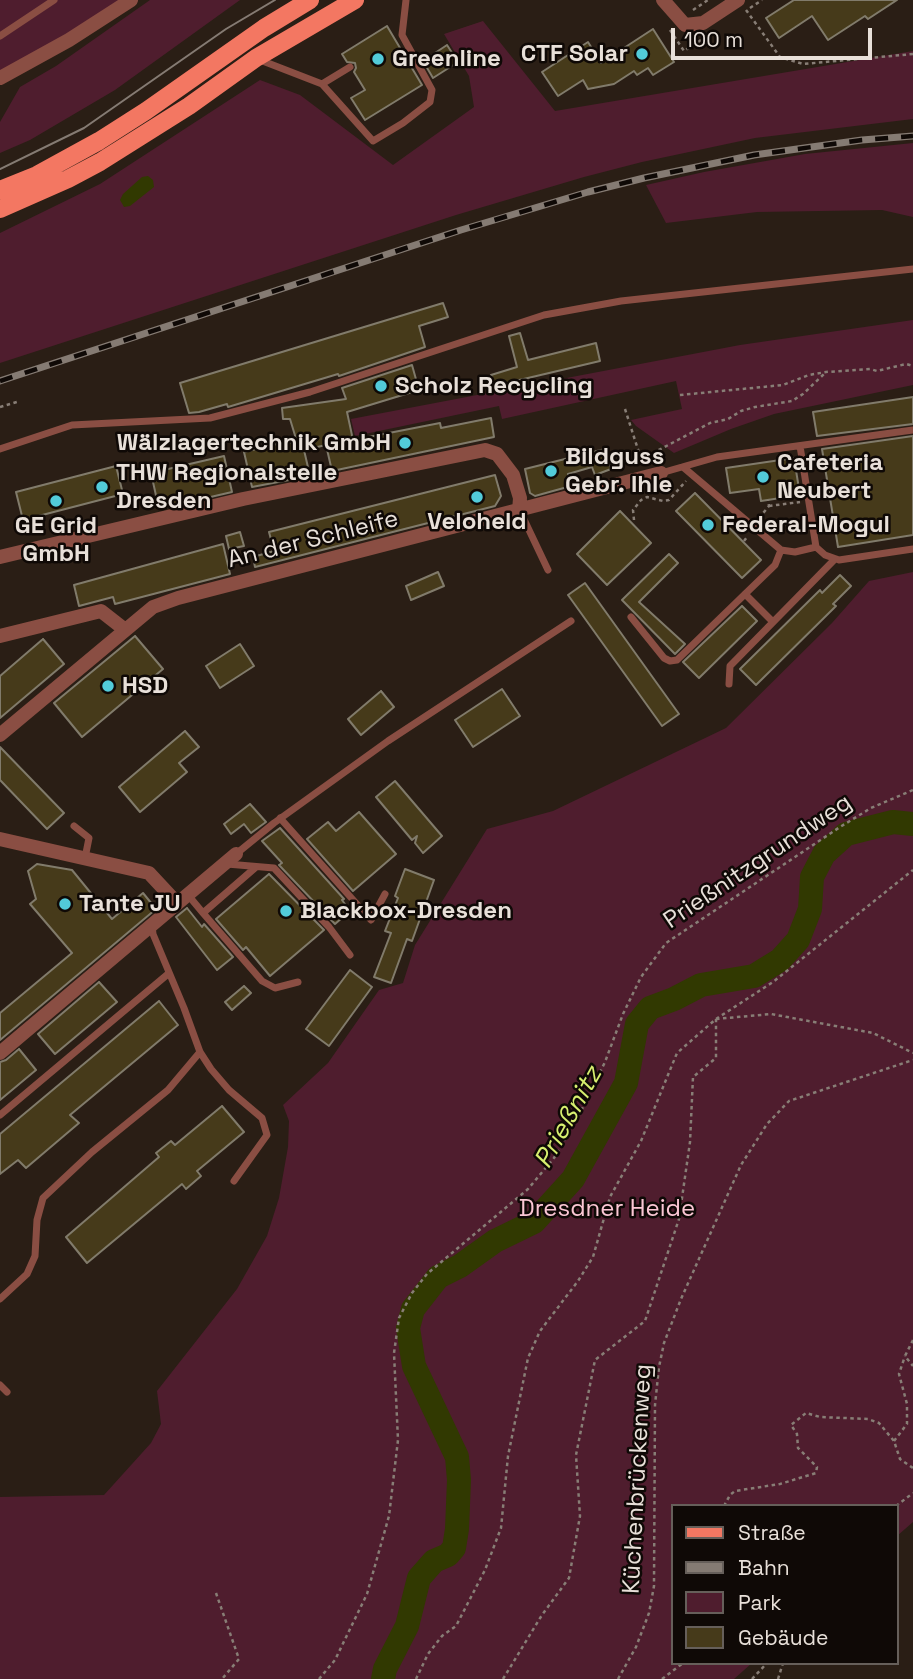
<!DOCTYPE html>
<meta charset="utf-8">
<style>
body{margin:0}
#map{position:relative;width:913px;height:1679px;overflow:hidden;background:#2a1e15;font-family:"Space Grotesk",sans-serif}
canvas{display:block}
.legend{position:absolute;left:671px;top:1504px;width:228px;height:161px;box-sizing:border-box;background:#0f0906;border:2px solid #665f5a;margin:0;padding:9px 12px;list-style:none;font-size:21px;color:#e8e0d9}
.legend li{display:flex;align-items:center;gap:14px;height:35px}
.legend b{width:35px;border:2px solid #665f5a}
.scale{position:absolute;left:671px;top:28px;width:201px;height:32px;box-sizing:border-box;border:4px solid #e8e0d9;border-top:0;padding-left:9px;font-size:21px;line-height:24px;white-space:nowrap;color:#e8e0d9;-webkit-text-stroke:5px #0f0906;paint-order:stroke}
</style>
<div id="map">
<canvas width="913" height="1679"></canvas>
<ul class="legend">
<li><b style="height:9px;background:#f37762"></b>Straße</li>
<li><b style="height:9px;background:#857b73"></b>Bahn</li>
<li><b style="height:19px;background:#4f1d2e"></b>Park</li>
<li><b style="height:19px;background:#463a1a"></b>Gebäude</li>
</ul>
<div class="scale">100 m</div>
</div>
<script>
const g = document.querySelector('canvas').getContext('2d');
g.lineJoin = 'round';
function fill(path, color) { g.fillStyle = color; g.fill(path, 'evenodd'); }
const shape = rows => new Path2D(rows.map(r => 'M' + r).join(''));
function trace(path, color, width, dash) { g.strokeStyle = color; g.lineWidth = width; g.lineCap = dash ? 'butt' : 'round'; g.setLineDash(dash || []); g.stroke(path); }
function drawText(font, color, halo, rows, align = 'center') {
  g.font = font + ' "Space Grotesk",sans-serif'; g.lineWidth = 5; g.setLineDash([]); g.textBaseline = 'middle'; g.strokeStyle = halo; g.fillStyle = color; for (const [text, x, y, turn = 0] of rows) {
    g.save(); g.translate(x, y); g.rotate((+turn || 0) * Math.PI / 180); g.textAlign = isNaN(turn) ? turn : align; if (halo) g.strokeText(text, 0, 0); g.fillText(text, 0, 0); g.restore();
  }
}
fill(shape([
 [0,0,124,0,0,74],
 [150,0,240,0,115,90,30,140,0,153,0,122,20,87,56,66],
 [483,21,555,111,913,51,913,119,755,138,642,162,584,177,456,215,0,363,0,233,100,184,260,80,300,95,393,165,474,107,469,76,444,34],
 [913,143,913,217,882,210,757,212,666,223,646,185,704,172,805,154],
 [913,320,913,385,774,414,731,429,674,453,636,426,631,420,682,409,676,381,502,419,499,406,355,436,351,419,740,345],
 [913,572,913,1522,897,1536,897,1506,673,1506,673,1663,752,1663,734,1679,0,1679,0,1497,104,1495,151,1443,161,1424,157,1391,237,1289,267,1236,279,1198,288,1147,289,1121,283,1105,328,1063,379,990,403,983,415,945,487,829,553,811,726,728,832,623,869,581]
]), '#4f1d2e');
fill(shape([
 [148,176,153,180,154,187,130,206,124,207,120,200,123,194,142,177]
]), '#313901');
trace(shape([
 [383,1679,385,1669,407,1626,419,1578,434,1561,448,1555,454,1548,457,1529,459,1480,457,1457,414,1366,408,1328,413,1309,438,1277,460,1266,495,1241,534,1222,573,1179,626,1083,637,1024,650,1008,674,999,701,985,754,976,780,960,798,940,810,909,812,877,824,854,846,834,893,822,913,824]
]), '#313901', 24);
const building = shape([
 [794,0,897,0,868,19,865,16,828,40,812,16,779,38,766,18,794,0],
 [387,26,422,85,365,120,351,98,365,90,354,72,356,68,355,63,347,62,342,54,387,26],
 [653,29,674,62,653,75,648,68,637,75,634,71,614,84,588,89,583,80,558,96,542,72,588,42,601,63,653,29],
 [447,45,458,62,433,78,423,61,447,45],
 [443,303,448,317,419,326,425,347,339,376,338,374,228,407,227,404,199,412,189,413,180,383,443,303],
 [520,333,528,360,596,343,600,361,494,386,491,375,517,367,509,336,520,333],
 [412,365,419,390,347,412,353,440,440,423,441,428,491,418,494,437,332,471,326,445,304,450,310,476,252,487,244,452,277,444,297,442,290,419,283,419,282,408,346,399,342,388,412,365],
 [913,397,913,424,817,436,813,412,913,397],
 [913,436,913,535,838,547,822,449,913,436],
 [605,449,611,469,595,475,592,467,568,474,571,486,535,496,530,493,525,469,605,449],
 [224,456,232,492,159,509,151,473,224,456],
 [794,458,800,495,761,501,759,489,730,493,726,468,794,458],
 [116,466,123,494,23,520,16,492,116,466],
 [495,475,501,496,495,506,255,567,253,557,274,551,269,532,495,475],
 [695,493,761,560,742,578,676,511,695,493],
 [620,511,651,543,607,585,577,554,620,511],
 [240,532,244,546,229,549,226,536,240,532],
 [223,544,230,574,115,604,113,597,79,606,74,585,223,544],
 [669,554,678,563,639,602,685,644,675,654,622,600,669,554],
 [438,572,444,586,411,600,406,586,438,572],
 [840,575,851,586,833,604,836,606,756,685,740,669,820,590,822,593,840,575],
 [585,583,679,714,662,726,568,595,585,583],
 [742,606,757,621,699,678,683,662,742,606],
 [135,636,163,669,82,737,54,703,135,636],
 [43,639,64,664,0,718,0,676,43,639],
 [240,644,254,666,220,688,206,666,240,644],
 [502,689,520,716,473,747,455,720,502,689],
 [381,691,394,707,361,735,348,719,381,691],
 [185,731,199,747,179,763,187,772,140,812,119,787,185,731],
 [0,747,64,813,47,829,0,780,0,747],
 [395,781,442,836,423,853,415,843,417,836,412,840,376,797,395,781],
 [250,804,266,822,251,833,244,824,231,834,224,824,250,804],
 [359,812,396,854,353,891,307,839,328,822,336,831,359,812],
 [280,828,344,899,342,900,350,911,335,924,279,865,282,863,262,841,280,828],
 [37,864,72,870,112,919,143,893,156,909,0,1040,0,1013,72,953,30,904,36,899,28,871,37,864],
 [405,869,434,880,412,941,407,939,391,983,374,977,391,933,385,931,398,898,395,896,405,869],
 [269,874,324,930,270,976,246,947,243,950,216,919,269,874],
 [187,908,202,927,204,924,233,957,217,970,176,917,187,908],
 [350,970,372,987,329,1046,306,1029,350,970],
 [99,982,117,1002,55,1054,38,1034,99,982],
 [244,986,251,993,232,1010,225,1002,244,986],
 [159,1001,178,1025,70,1115,79,1123,26,1168,18,1160,0,1174,0,1134,159,1001],
 [19,1049,36,1070,0,1100,0,1062,6,1060,19,1049],
 [222,1106,244,1132,197,1171,201,1176,186,1189,182,1184,87,1263,66,1237,159,1157,156,1153,171,1141,175,1145,222,1106]
]);
fill(building, '#463a1a');
trace(building, '#817b6b', 2);
trace(shape([
 [750,8,762,0],
 [693,10,708,0],
 [746,10,780,57,803,64,913,54],
 [670,30,684,51,704,38],
 [680,395,783,385,809,375,826,372,870,369,877,371,906,364,913,366],
 [0,407,20,401],
 [625,409,642,462],
 [642,463,655,452,710,423,728,419,741,411,755,407,792,401,803,394,824,374],
 [769,506,800,502],
 [759,518,769,506,768,500],
 [634,520,633,510,641,500,647,497,663,501,669,500,686,481],
 [744,541,747,537],
 [716,1019,771,1014,873,1033,913,1053],
 [913,1340,905,1356,913,1366],
 [894,1441,907,1424,907,1404,899,1374,905,1356],
 [724,1506,730,1495,735,1491,780,1484,816,1473,817,1467,798,1448,797,1434,791,1425,806,1413,820,1417,868,1419,879,1423,894,1441,900,1459,913,1468],
 [896,1506,913,1493],
 [216,1593,239,1659,222,1679],
 [319,1679,335,1660,367,1594,389,1516,398,1440,394,1353,399,1318,412,1293,427,1274,528,1189,554,1158,580,1113,605,1062,623,1014,641,977,666,943,840,827,871,808,913,790],
 [416,1679,428,1654,442,1636,456,1626,485,1570,501,1528,508,1456,528,1358,540,1331,578,1281,593,1257,610,1197,641,1141,677,1053,716,1019,773,982,913,870],
 [503,1679,542,1615,569,1578,580,1516,576,1455,595,1360,645,1321,679,1219,690,1142,693,1077,716,1058,716,1019],
 [618,1679,636,1647,649,1613,654,1586,655,1405,659,1367,664,1343,681,1299,741,1165,767,1124,789,1101,913,1060],
 [662,1679,683,1663],
 [752,1679,767,1663],
 [778,1679,783,1663]
]), '#887e76', 2.5, [3.5, 3.5]);
trace(shape([
 [0,36,54,0],
 [260,60,322,84,350,67],
 [322,84,373,141,403,123,430,102,432,90,402,35,406,0],
 [800,446,816,547,825,555,839,560,913,549],
 [0,449,72,425,210,418,310,392,544,315,621,301,913,269],
 [683,467,781,550,795,552,816,547],
 [661,473,717,457,913,430],
 [520,511,548,570],
 [745,594,773,622],
 [631,617,664,658,670,661,677,660,775,565,781,550],
 [729,684,730,666,835,559],
 [280,818,371,920,385,894],
 [74,826,89,838,85,858],
 [236,854,274,823,388,741,571,621],
 [227,864,274,868,329,927,350,955],
 [188,895,203,913,256,867],
 [203,913,262,981,275,988,298,982],
 [152,926,153,934,184,1008,200,1052,211,1069,229,1090,262,1118,267,1135,234,1181],
 [0,1115,168,974],
 [0,1299,27,1274,35,1256,37,1220,43,1198,92,1152,168,1090,200,1052],
 [0,1385,7,1392]
]), '#8a4e43', 7);
trace(shape([
 [663,0,685,25,703,23,738,0],
 [0,78,69,40,131,0],
 [0,557,243,499,485,450,497,454,513,475,520,498,519,511],
 [0,636,101,611,124,629],
 [0,735,153,607,178,598,661,473],
 [0,839,149,873,176,902],
 [0,1053,236,854]
]), '#8a4e43', 14);
trace(shape([
 [0,190,37,175,99,141,146,111,264,28,310,0],
 [0,209,68,179,100,162,189,106,256,58,355,0]
]), '#f37762', 18);
trace(shape([
 [0,169,84,128,226,29,275,0]
]), '#857b73', 2);
const rail = shape([
 [0,381,461,230,588,192,644,178,754,155,862,140,913,136]
]);
trace(rail, '#857b73', 7);
trace(rail, '#0f0906', 4.5, [13]);
for (const [x, y, r, color] of [
 [642,54,7,"#52cbd9"],
 [378,59,7,"#52cbd9"],
 [381,386,7,"#52cbd9"],
 [405,443,7,"#52cbd9"],
 [551,471,7,"#52cbd9"],
 [763,477,7,"#52cbd9"],
 [102,487,7,"#52cbd9"],
 [477,497,7,"#52cbd9"],
 [56,501,7,"#52cbd9"],
 [708,525,7,"#52cbd9"],
 [108,686,7,"#52cbd9"],
 [65,904,7,"#52cbd9"],
 [286,911,7,"#52cbd9"]
]) { const dot = new Path2D(); dot.arc(x, y, r, 0, 2 * Math.PI); g.fillStyle = color; g.fill(dot); trace(dot, '#0f0906', 2.5); }
drawText('bold 24px', '#e8e0d9', '#0f0906', [
 ["CTF Solar",628,54,"right"],
 ["Greenline",392,59],
 ["Scholz Recycling",395,386],
 ["Wälzlagertechnik GmbH",391,443,"right"],
 ["Bildguss",565,457],
 ["Gebr. Ihle",565,485],
 ["Cafeteria",777,463],
 ["Neubert",777,491],
 ["THW Regionalstelle",116,473],
 ["Dresden",116,501],
 ["Veloheld",477,522,"center"],
 ["Federal-Mogul",722,525],
 ["GE Grid",56,526,"center"],
 ["GmbH",56,554,"center"],
 ["HSD",122,686],
 ["Tante JU",79,904],
 ["Blackbox-Dresden",300,911]
], 'left');
drawText('24px', '#e8e0d9', '#0f0906', [
 ["An der Schleife",313,540,-14],
 ["Prießnitzgrundweg",758,862,-34],
 ["Küchenbrückenweg",638,1479,-87]
]);
drawText('24px', '#fbc6d4', '#0f0906', [
 ["Dresdner Heide",607,1209]
]);
drawText('italic 26px', '#d7ef6f', '#0f0906', [
 ["Prießnitz",569,1118,-61]
]);
</script>
